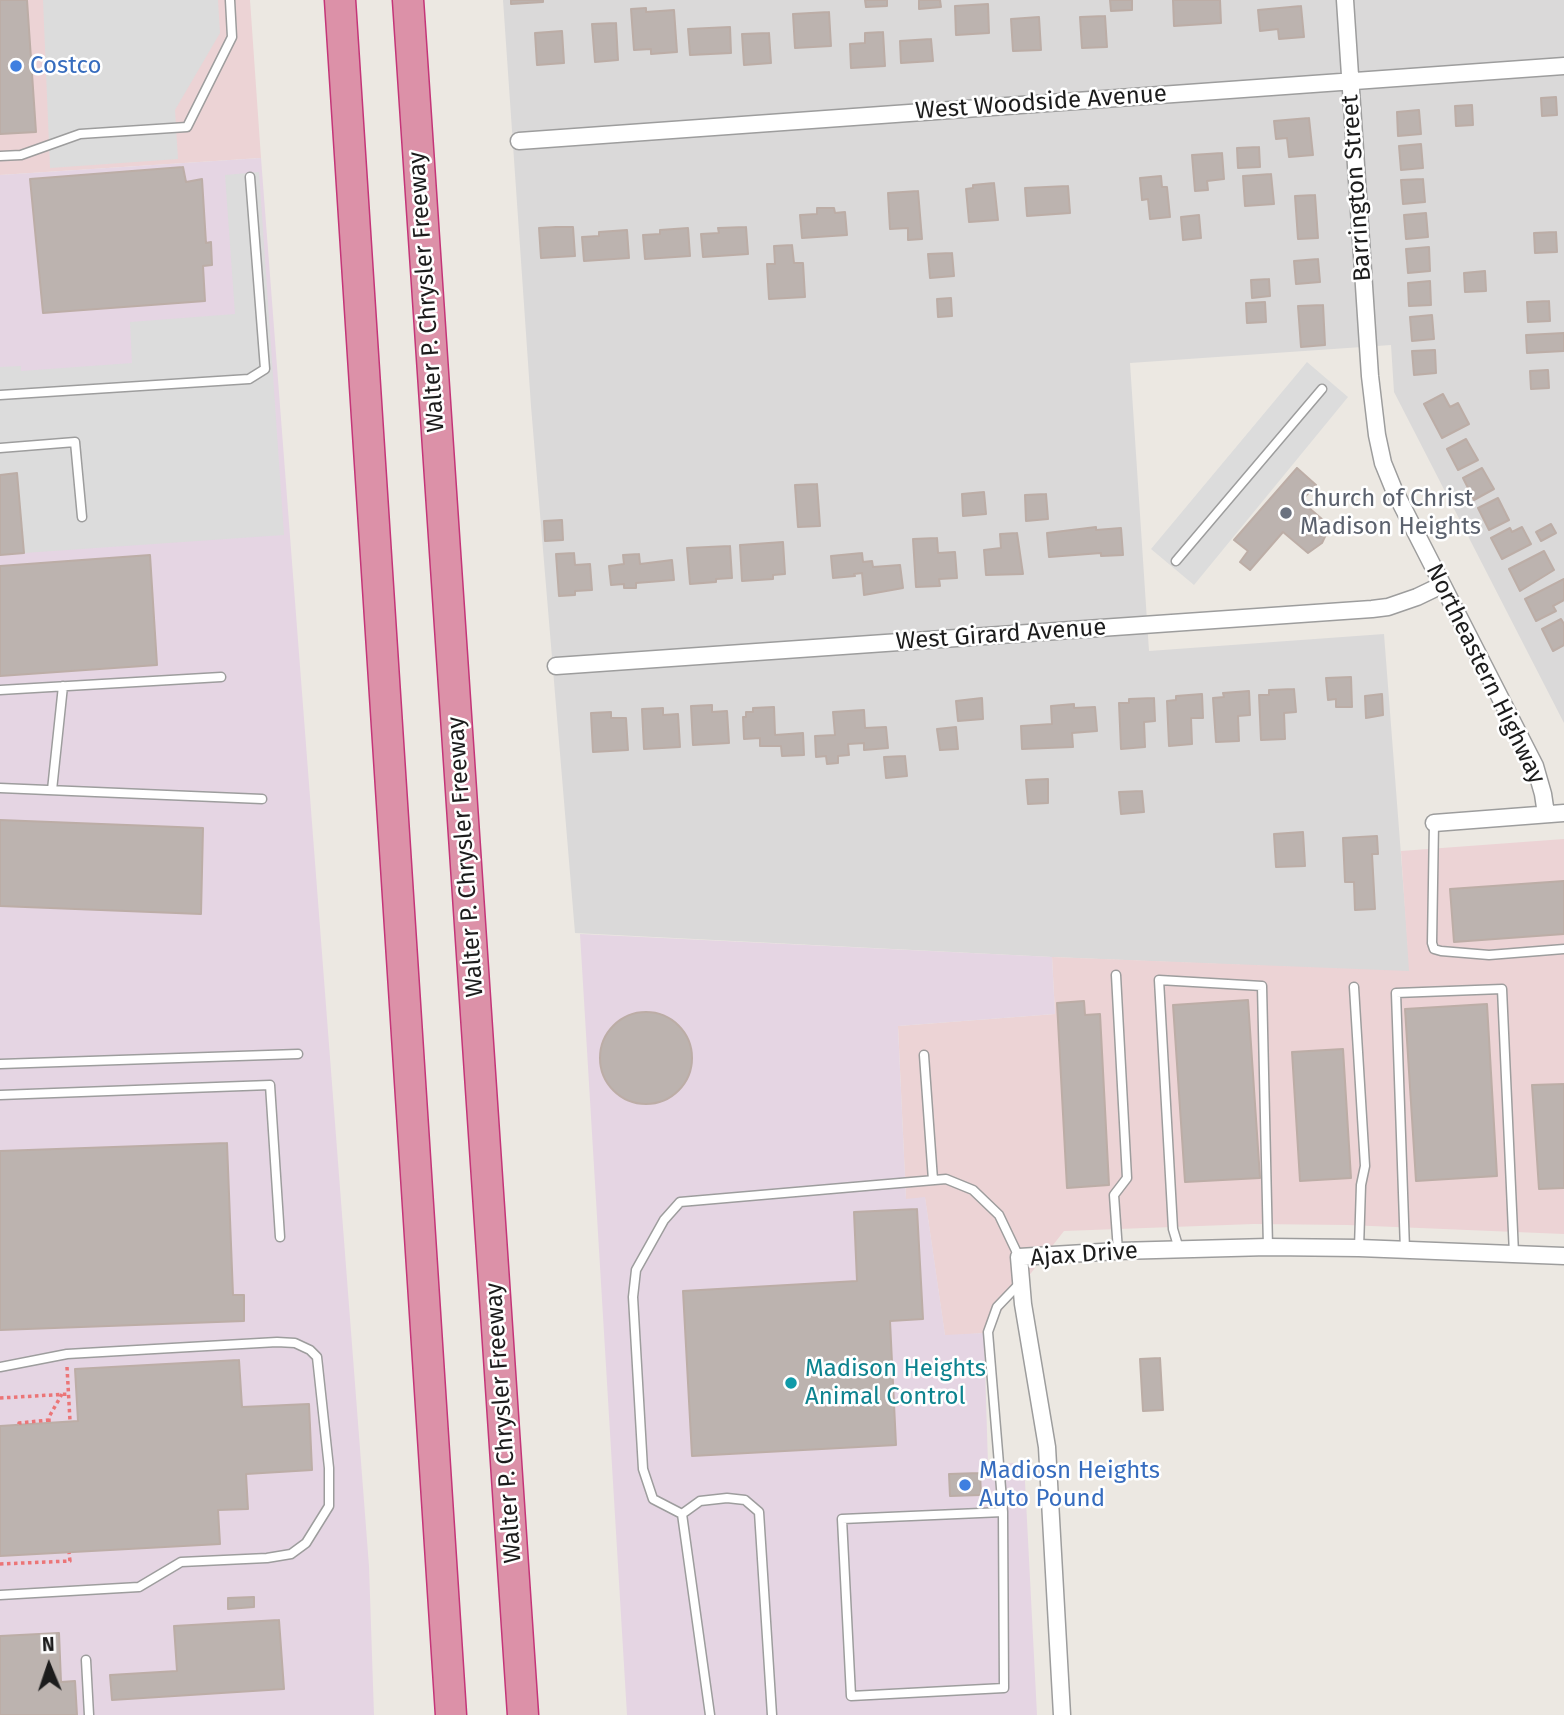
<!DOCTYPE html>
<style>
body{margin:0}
#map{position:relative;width:1564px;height:1715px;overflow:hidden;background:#ece8e2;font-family:"Fira Sans",sans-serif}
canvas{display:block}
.north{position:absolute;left:14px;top:1631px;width:70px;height:70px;-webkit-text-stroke:5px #fff;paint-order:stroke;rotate:358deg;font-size:19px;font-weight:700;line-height:28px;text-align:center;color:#1c1c1c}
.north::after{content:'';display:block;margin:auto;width:24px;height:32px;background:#1c1c1c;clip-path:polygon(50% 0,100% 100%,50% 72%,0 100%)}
</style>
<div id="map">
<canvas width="1564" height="1715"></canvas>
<div class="north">N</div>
</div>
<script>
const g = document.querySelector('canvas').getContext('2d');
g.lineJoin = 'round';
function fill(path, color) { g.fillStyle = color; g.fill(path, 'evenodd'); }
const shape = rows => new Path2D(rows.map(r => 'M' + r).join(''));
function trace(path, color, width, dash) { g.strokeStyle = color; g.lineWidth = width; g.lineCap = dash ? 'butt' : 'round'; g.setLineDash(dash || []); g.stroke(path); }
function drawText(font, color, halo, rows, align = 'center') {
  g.font = font + ' "Fira Sans",sans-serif'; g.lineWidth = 5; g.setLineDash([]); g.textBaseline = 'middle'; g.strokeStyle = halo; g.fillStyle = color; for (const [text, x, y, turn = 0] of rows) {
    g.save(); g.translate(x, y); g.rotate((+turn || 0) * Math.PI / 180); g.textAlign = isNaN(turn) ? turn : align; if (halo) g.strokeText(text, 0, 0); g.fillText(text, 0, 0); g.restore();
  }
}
fill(shape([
 [503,0,1564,0,1564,723,1394,392,1391,345,1130,363,1149,651,1384,634,1410,972,1052,957,575,933,531,406]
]), '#dad9d9');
fill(shape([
 [0,0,250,0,261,158,0,175],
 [1564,839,1564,1234,1347,1225,1254,1224,1064,1231,984,1333,945,1336,925,1198,906,1200,898,1026,1055,1014,1052,957,1409,971,1401,851]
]), '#ecd3d5');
fill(shape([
 [261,158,369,1566,374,1715,0,1715,0,175],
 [580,934,1052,957,1055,1014,898,1026,906,1199,925,1197,945,1335,984,1333,988,1465,1024,1462,1037,1715,627,1715]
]), '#e5d5e3');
fill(shape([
 [43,0,218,0,220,33,175,110,178,159,50,168],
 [259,172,284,535,24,553,17,474,0,475,0,367,21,366,21,371,132,363,130,322,235,314,225,175],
 [1307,362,1348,397,1194,585,1151,549]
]), '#dcdcdc');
const building = shape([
 [0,0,27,0,36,132,0,134,0,0],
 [511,0,543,0,543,2,511,4,511,0],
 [865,0,887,0,887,6,866,7,865,0],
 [919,0,940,0,941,7,919,9,919,0],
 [1110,0,1132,0,1132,10,1111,11,1110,0],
 [1173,0,1220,0,1221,23,1174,26,1173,0],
 [988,4,989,33,956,35,955,6,988,4],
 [1301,6,1304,37,1279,39,1278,29,1260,31,1258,10,1301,6],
 [646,8,646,12,674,10,677,52,651,54,651,49,634,50,631,9,646,8],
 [829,12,831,46,795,48,793,14,829,12],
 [1105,16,1107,47,1082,48,1080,17,1105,16],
 [1039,17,1041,50,1013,51,1011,19,1039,17],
 [616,23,618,60,595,62,592,24,616,23],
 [730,27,731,53,690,55,688,29,730,27],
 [562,31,564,63,537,65,535,33,562,31],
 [883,32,885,66,851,68,850,44,865,43,865,33,883,32],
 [769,33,771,63,744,65,742,34,769,33],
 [931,39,933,61,901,63,900,41,931,39],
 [1556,97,1557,115,1542,116,1541,98,1556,97],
 [1472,105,1473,125,1456,126,1455,106,1472,105],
 [1419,110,1421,134,1398,136,1397,112,1419,110],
 [1309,118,1313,155,1289,157,1287,138,1276,139,1274,121,1309,118],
 [1421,144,1423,168,1401,170,1399,146,1421,144],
 [1259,147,1260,167,1238,168,1237,148,1259,147],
 [1222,153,1224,179,1207,181,1208,190,1195,191,1192,155,1222,153],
 [183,167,186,182,202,179,206,243,211,242,212,265,203,266,205,301,43,313,30,179,183,167],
 [1271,174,1274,204,1245,206,1243,176,1271,174],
 [1161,176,1162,187,1167,187,1170,217,1150,219,1148,199,1142,200,1140,178,1161,176],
 [1423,179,1425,202,1403,204,1401,180,1423,179],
 [994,183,998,220,969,222,966,189,973,188,973,185,994,183],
 [1068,186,1070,213,1027,216,1025,188,1068,186],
 [918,191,922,239,908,240,908,228,890,229,888,193,918,191],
 [1315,195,1318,238,1298,239,1295,196,1315,195],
 [817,208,834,208,835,213,845,212,847,235,802,238,800,215,817,214,817,208],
 [1426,213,1428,237,1406,239,1404,215,1426,213],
 [1199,215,1201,238,1183,240,1181,217,1199,215],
 [556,227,573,227,575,256,541,258,539,228,556,227],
 [746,227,748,254,703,257,701,234,719,233,718,228,746,227],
 [688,228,690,256,645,259,643,235,660,234,660,230,688,228],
 [627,230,629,258,584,261,582,237,599,236,599,232,627,230],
 [1556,232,1557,252,1535,253,1534,233,1556,232],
 [792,245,794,263,803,263,805,297,769,299,767,264,775,264,774,246,792,245],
 [1429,247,1430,271,1408,273,1406,249,1429,247],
 [952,253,954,276,930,278,928,254,952,253],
 [1318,259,1320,282,1296,284,1294,261,1318,259],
 [1485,271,1486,291,1465,292,1464,273,1485,271],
 [1269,279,1270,296,1252,298,1251,280,1269,279],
 [1430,281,1431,305,1409,306,1408,283,1430,281],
 [951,298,952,316,938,317,937,299,951,298],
 [1549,301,1550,321,1528,322,1527,302,1549,301],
 [1265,302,1266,322,1247,323,1246,303,1265,302],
 [1323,305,1325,345,1301,347,1298,306,1323,305],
 [1432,315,1434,339,1412,341,1410,317,1432,315],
 [1564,333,1564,351,1527,353,1526,335,1564,333],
 [1435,350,1436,373,1414,375,1412,351,1435,350],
 [1548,370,1549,388,1531,389,1530,371,1548,370],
 [1443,394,1450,407,1458,403,1469,424,1442,438,1424,404,1443,394],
 [1466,439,1478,460,1458,470,1447,449,1466,439],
 [1297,468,1316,485,1301,501,1330,526,1322,543,1308,553,1283,532,1250,570,1240,562,1248,551,1234,540,1297,468],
 [1482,468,1494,489,1474,500,1463,478,1482,468],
 [17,473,24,553,0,555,0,475,17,473],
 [817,484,820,526,798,527,795,485,817,484],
 [984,492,986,514,963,516,962,494,984,492],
 [1046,494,1048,519,1026,521,1025,495,1046,494],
 [1498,498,1509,520,1489,530,1478,508,1498,498],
 [562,520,563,540,545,541,544,521,562,520],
 [1551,524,1556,533,1541,541,1536,532,1551,524],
 [1096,527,1096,530,1121,528,1123,555,1101,556,1101,553,1049,557,1047,533,1096,527],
 [1522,527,1531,544,1502,559,1491,538,1510,528,1512,532,1522,527],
 [1017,533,1023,574,986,575,984,550,1001,548,1000,534,1017,533],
 [937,538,938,553,955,552,957,578,939,579,940,586,916,587,913,539,937,538],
 [783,542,785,574,773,575,773,579,742,581,740,545,783,542],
 [730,546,732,578,716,579,716,582,690,584,687,548,730,546],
 [1544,551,1554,570,1520,591,1509,569,1544,551],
 [574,553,575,565,590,564,592,590,575,591,575,595,559,596,556,554,574,553],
 [862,553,863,562,872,561,873,567,900,565,903,588,864,595,862,573,854,574,855,576,833,578,831,556,862,553],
 [639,554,640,564,672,560,674,580,636,583,636,588,624,588,624,584,611,585,609,566,624,564,623,555,639,554],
 [150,555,157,665,0,676,0,566,150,555],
 [1564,579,1564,600,1553,606,1556,611,1536,621,1525,599,1564,579],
 [1561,619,1564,624,1564,645,1553,651,1542,629,1561,619],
 [1351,677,1352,707,1336,707,1336,699,1328,700,1326,678,1351,677],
 [1294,689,1296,712,1284,713,1285,739,1261,740,1259,695,1269,695,1269,690,1294,689],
 [1249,691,1250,715,1238,716,1239,741,1216,742,1213,698,1224,697,1223,693,1249,691],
 [1202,694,1203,718,1191,718,1192,744,1169,746,1167,701,1176,700,1176,696,1202,694],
 [1382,694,1383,715,1366,718,1365,696,1382,694],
 [982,698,983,719,958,721,956,701,982,698],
 [1154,698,1155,721,1144,722,1145,747,1121,749,1119,703,1129,703,1129,699,1154,698],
 [1074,704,1074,708,1095,707,1097,731,1072,733,1073,747,1022,749,1021,726,1052,724,1051,706,1074,704],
 [712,705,712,712,727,711,729,743,693,745,691,706,712,705],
 [774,707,775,735,803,733,804,755,782,756,781,746,760,746,760,738,744,739,743,717,746,717,746,712,753,712,753,708,774,707],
 [663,708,663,715,678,714,680,747,644,749,642,709,663,708],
 [864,710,865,728,886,727,888,748,864,750,864,743,848,744,849,755,838,756,838,763,827,764,826,756,816,757,815,736,835,735,833,712,864,710],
 [611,712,611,718,626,718,628,750,593,752,591,713,611,712],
 [956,727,958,749,940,750,937,729,956,727],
 [905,756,907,776,886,778,884,757,905,756],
 [1048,779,1048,803,1028,804,1026,780,1048,779],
 [1142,791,1144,812,1121,814,1119,792,1142,791],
 [0,820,203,828,201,914,0,906,0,820],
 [1303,832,1305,866,1276,867,1274,834,1303,832],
 [1377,836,1378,854,1372,854,1375,909,1355,910,1354,882,1345,882,1343,838,1377,836],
 [1564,881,1564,934,1454,942,1450,889,1564,881],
 [1248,1000,1260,1178,1185,1182,1173,1005,1248,1000],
 [1084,1001,1085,1015,1100,1014,1109,1185,1067,1188,1057,1003,1084,1001],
 [1487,1004,1497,1176,1416,1181,1405,1009,1487,1004],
 '600 1058a46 46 0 1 1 92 0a46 46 0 1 1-92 0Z',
 [1343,1049,1351,1178,1300,1181,1292,1052,1343,1049],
 [1564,1084,1564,1188,1539,1189,1532,1085,1564,1084],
 [227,1143,233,1295,244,1295,244,1321,0,1330,0,1151,227,1143],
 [917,1209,923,1319,890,1321,896,1445,692,1456,683,1291,857,1281,854,1212,917,1209],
 [1160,1358,1163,1410,1143,1411,1140,1359,1160,1358],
 [239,1360,242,1407,309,1404,312,1470,246,1474,248,1509,218,1510,220,1544,0,1556,0,1426,78,1421,75,1369,239,1360],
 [980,1473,981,1495,950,1496,949,1474,980,1473],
 [254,1597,254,1607,228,1609,228,1598,254,1597],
 [279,1620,284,1689,112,1700,110,1675,177,1671,174,1626,279,1620],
 [59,1633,61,1682,75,1681,77,1715,0,1715,0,1636,59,1633]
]);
fill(building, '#bcb3af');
trace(building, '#bcada6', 2);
const service = shape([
 [0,156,21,155,80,134,187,127,232,37,230,0],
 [0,395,249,379,265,369,250,177],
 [0,448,75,442,82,517],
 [1176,561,1322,389],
 [0,690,221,677],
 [0,788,262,799],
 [52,790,63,686],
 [1434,823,1432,943,1434,949,1441,951,1489,955,1564,949],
 [1116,975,1127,1178,1114,1195,1118,1251],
 [1354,987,1365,1166,1361,1185,1359,1248],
 [924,1055,933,1180],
 [0,1064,298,1054],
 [0,1095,270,1085,280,1237],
 [1179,1249,1173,1229,1159,980,1262,986,1268,1247],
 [1405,1250,1396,993,1502,989,1514,1254],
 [0,1367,67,1354,277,1342,295,1343,310,1350,317,1357,329,1468,329,1506,306,1543,291,1554,267,1558,181,1562,139,1587,0,1595],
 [1003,1512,1004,1688,851,1696,842,1519,1003,1512,988,1332,997,1307,1021,1282],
 [682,1514,700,1501,727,1498,745,1500,759,1512,772,1715],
 [86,1660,89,1715],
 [710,1715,682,1514,653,1499,643,1469,633,1297,636,1270,664,1220,680,1202,946,1179,973,1190,999,1215,1019,1257]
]);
const minor = shape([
 [1345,0,1370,376,1377,435,1383,463,1394,490,1535,766,1543,794,1546,814],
 [519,141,1564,66],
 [556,666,1372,609,1388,607,1417,597,1442,585],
 [1434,823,1564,813],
 [1062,1715,1047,1447,1023,1304,1019,1257,1118,1251,1268,1247,1359,1248,1564,1256]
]);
const motorway = shape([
 [340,0,451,1715],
 [408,0,523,1715]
]);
trace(service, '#9d9d9d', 11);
trace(minor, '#9d9d9d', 19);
trace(motorway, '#c43578', 33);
trace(shape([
 [67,1367,70,1421],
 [0,1398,69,1394],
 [49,1422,49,1417,62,1394],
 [19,1424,19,1423,49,1420],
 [0,1564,70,1561,69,1553]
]), '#eb7577', 3.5, [3.5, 3.5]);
trace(service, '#fff', 8);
trace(minor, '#fff', 16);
trace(motorway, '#dc91a8', 30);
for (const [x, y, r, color] of [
 [16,66,7,"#3f7fe0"],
 [1286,513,7,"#6b7280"],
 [791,1383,7,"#0f9aa8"],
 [965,1485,7,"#3f7fe0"]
]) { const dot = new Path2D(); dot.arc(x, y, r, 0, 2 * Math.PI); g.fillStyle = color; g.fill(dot); trace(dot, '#fff', 2.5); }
drawText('24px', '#366cbe', '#fff', [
 ["Costco",30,66],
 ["Madiosn Heights",979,1471],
 ["Auto Pound",979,1499]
], 'left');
drawText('24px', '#1c1c1c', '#fff', [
 ["West Woodside Avenue",1041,103,-4],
 ["Barrington Street",1357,188,-94],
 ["Walter P. Chrysler Freeway",427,292,-94],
 ["West Girard Avenue",1001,635,-4],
 ["Northeastern Highway",1485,674,64],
 ["Walter P. Chrysler Freeway",466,857,-94],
 ["Ajax Drive",1084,1255,-4],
 ["Walter P. Chrysler Freeway",504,1423,-94]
]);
drawText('24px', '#5b616d', '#fff', [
 ["Church of Christ",1300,499],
 ["Madison Heights",1300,527]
], 'left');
drawText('24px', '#0d838f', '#fff', [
 ["Madison Heights",805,1369],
 ["Animal Control",805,1397]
], 'left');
</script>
